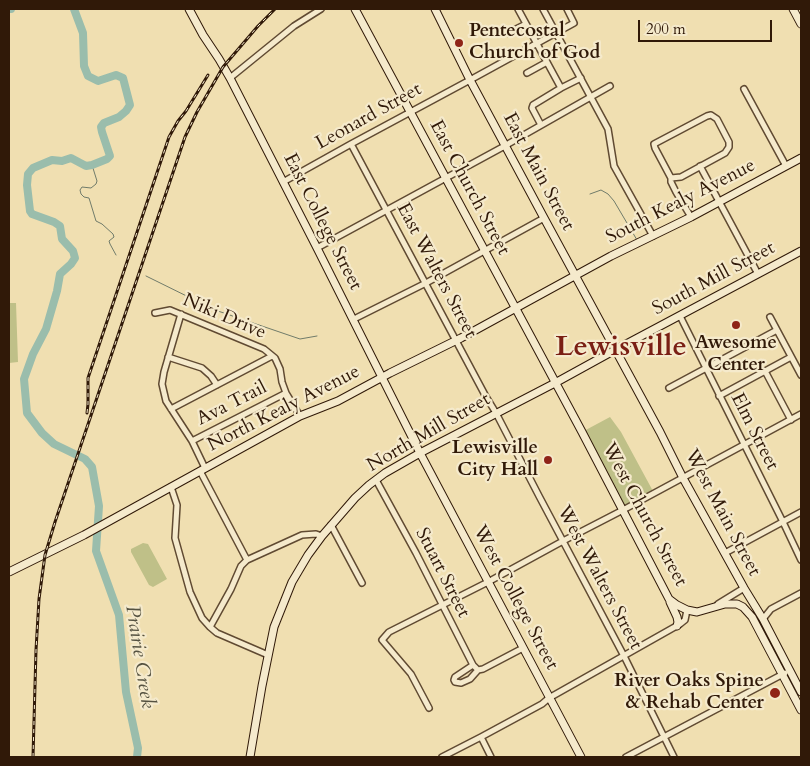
<!DOCTYPE html>
<style>
body{margin:0}
#map{position:relative;width:810px;height:766px;overflow:hidden;background:#f0dfb1;font-family:Cardo,serif}
canvas{display:block}
.frame{position:absolute;inset:0;border:10px solid #301908;pointer-events:none}
.scale{position:absolute;left:638px;top:20px;width:134px;height:22px;box-sizing:border-box;border:2px solid #301908;border-top:0;padding-left:6px;font-size:15px;line-height:18px;white-space:nowrap;color:#301908;-webkit-text-stroke:4px #f5eacc;paint-order:stroke}
</style>
<div id="map">
<canvas width="810" height="766"></canvas>
<div class="frame"></div>
<div class="scale">200 m</div>
</div>
<script>
const g = document.querySelector('canvas').getContext('2d');
g.lineJoin = 'round';
function fill(path, color) { g.fillStyle = color; g.fill(path, 'evenodd'); }
const shape = rows => new Path2D(rows.map(r => 'M' + r).join(''));
function trace(path, color, width, dash) { g.strokeStyle = color; g.lineWidth = width; g.lineCap = dash ? 'butt' : 'round'; g.setLineDash(dash || []); g.stroke(path); }
function drawText(font, color, halo, rows, align = 'center') {
  g.font = font + ' Cardo,serif'; g.lineWidth = 4.5; g.setLineDash([]); g.textBaseline = 'middle'; g.strokeStyle = halo; g.fillStyle = color; for (const [text, x, y, turn = 0] of rows) {
    g.save(); g.translate(x, y); g.rotate((+turn || 0) * Math.PI / 180); g.textAlign = isNaN(turn) ? turn : align; if (halo) g.strokeText(text, 0, 0); g.fillText(text, 0, 0); g.restore();
  }
}
fill(shape([
 [9,303,16,303,18,362,9,363],
 [610,417,621,432,654,493,623,510,582,432],
 [143,543,148,544,167,579,153,587,149,585,131,552,131,549]
]), '#bfc088');
trace(shape([
 [92,165,97,181,96,184,91,188,82,187,80,190,81,194,84,197,89,198,96,221,102,224,113,234,114,237,109,241,110,244,116,255],
 [590,194,601,190,608,194,614,201,637,240],
 [146,276,215,310,300,339,317,336]
]), '#707b6a', 1);
trace(shape([
 [9,9,11,9],
 [74,9,83,33,84,66,88,76,98,81,116,75,123,78,130,105,126,111,119,117,104,123,101,127,102,132,110,156,107,159,92,165,86,166,71,158,62,161,52,160,33,168,28,174,27,185,30,211,32,214,54,222,60,226,62,239,73,251,75,258,71,264,60,274,57,291,46,329,33,354,24,379,27,413,42,433,54,444,85,459,92,467,99,506,96,551,119,615,126,692,138,748,137,757]
]), '#9abdac', 8);
const street = shape([
 [518,9,561,88,533,105,532,108,541,125],
 [543,9,608,129,614,166,653,236],
 [508,33,526,24],
 [527,73,547,62],
 [230,78,294,26,321,9],
 [561,88,581,78],
 [744,89,786,166],
 [351,144,485,395,496,413,539,496,624,656,674,757],
 [700,166,758,274],
 [671,178,681,177,725,153,729,147,729,142,717,119,711,115,707,116,654,144,655,148,671,178,671,182,676,192,691,217],
 [283,182,351,144,470,80,574,23,567,9],
 [317,248,501,148,610,86],
 [155,313,170,310,264,349,275,358,280,369,282,382,286,393,300,416],
 [181,314,164,372,162,384,166,401,192,441,205,468],
 [680,316,783,522,801,560],
 [770,317,801,375],
 [354,319,426,283,544,218],
 [168,357,202,368,211,376,217,385],
 [765,371,791,420],
 [669,388,777,330],
 [719,396,791,357],
 [171,409,272,356],
 [192,441,286,393],
 [200,471,247,560],
 [376,480,416,553,473,665,478,670,483,669,523,648],
 [171,487,177,505,175,538,190,592,202,618,210,627,217,633,268,655],
 [331,525,362,583],
 [725,553,801,512],
 [718,604,744,588],
 [763,619,771,609,801,593],
 [210,627,231,589,241,566,247,560,302,535,316,534,322,536],
 [473,665,455,677,454,680,455,682,461,683,470,679,478,670],
 [429,708,411,674,382,640,389,632,488,582,563,541,623,510,801,414],
 [481,737,491,757],
 [442,757,481,737,542,704,549,698,680,624,685,620,687,610],
 [626,757,785,673]
]);
const secondary = shape([
 [189,9,203,35,219,59,230,78,317,248,420,453,581,757],
 [355,9,582,432,669,599,677,605,687,610,697,612,725,604,737,604,743,607,752,617,801,710],
 [435,9,470,80,544,218,660,432,683,478,744,588,763,619,801,692],
 [793,9,801,24],
 [9,572,84,535,300,416,338,401,390,373,461,338,611,256,691,217,801,158],
 [670,602,677,617,678,622,677,626],
 [250,757,262,686,274,627,292,582,308,555,322,536,355,498,369,485,385,473,420,453,555,383,615,350,801,251]
]);
trace(street, '#604a32', 8);
trace(secondary, '#301908', 9);
trace(street, '#f5eacc', 5);
trace(secondary, '#f5eacc', 7);
const rail = shape([
 [87,413,88,404,88,378,169,137,178,121,186,111,208,75],
 [33,757,36,650,39,599,45,555,55,522,185,137,197,112,223,67,258,26,275,9]
]);
trace(rail, '#301908', 3);
trace(rail, '#f5eacc', 1, [4]);
for (const [x, y, r, color] of [
 [459,43,5,"#8f2418"],
 [736,325,5,"#8f2418"],
 [548,460,5,"#8f2418"],
 [775,693,6,"#8f2418"]
]) { const dot = new Path2D(); dot.arc(x, y, r, 0, 2 * Math.PI); g.fillStyle = color; g.fill(dot); trace(dot, '#f5eacc', 2); }
drawText('bold 19px', '#301908', '#f5eacc', [
 ["Pentecostal",469,32,"left"],
 ["Church of God",469,54,"left"],
 ["Awesome",736,344,"center"],
 ["Center",736,366,"center"],
 ["Lewisville",538,449],
 ["City Hall",538,471],
 ["River Oaks Spine",764,682],
 ["& Rehab Center",764,704]
], 'right');
drawText('19px', '#301908', '#f5eacc', [
 ["Leonard Street",369,117,-29],
 ["East Main Street",538,172,62],
 ["East Church Street",469,188,62],
 ["South Kealy Avenue",681,202,-27],
 ["East College Street",322,222,63],
 ["East Walters Street",436,271,62],
 ["South Mill Street",714,279,-28],
 ["Niki Drive",224,317,23],
 ["Ava Trail",232,404,-27],
 ["North Kealy Avenue",284,409,-27],
 ["Elm Street",754,432,63],
 ["North Mill Street",429,433,-30],
 ["West Main Street",722,513,62],
 ["West Church Street",644,515,62],
 ["Stuart Street",442,573,63],
 ["West Walters Street",599,578,62],
 ["West College Street",515,598,62]
]);
drawText('italic 20px', '#555241', '#f5eacc', [
 ["Prairie Creek",139,657,81]
]);
drawText('bold 29px', '#7a1f14', '#f5eacc', [
 ["Lewisville",621,348]
]);
</script>
